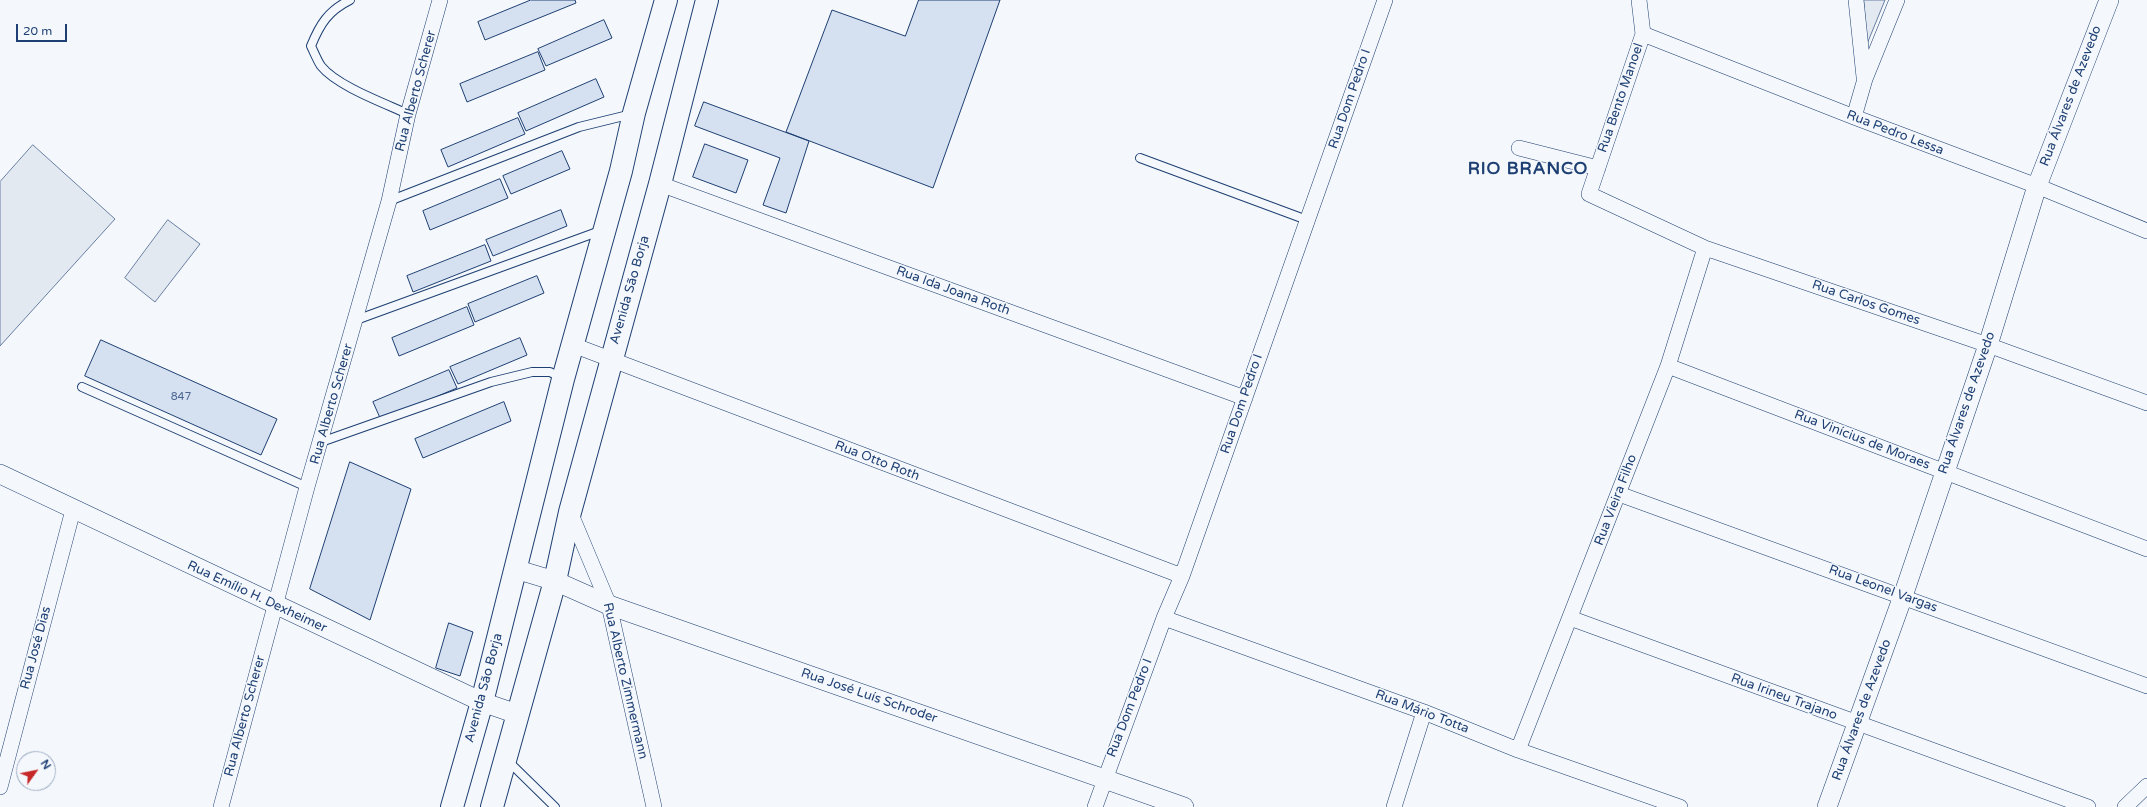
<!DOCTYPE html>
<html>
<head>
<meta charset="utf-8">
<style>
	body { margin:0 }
	#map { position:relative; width:2147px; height:807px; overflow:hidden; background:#f4f7fb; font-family:"Varela Round",sans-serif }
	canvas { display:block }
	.north { position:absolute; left:16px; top:751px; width:40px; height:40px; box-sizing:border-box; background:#f4f7fb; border:1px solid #9eadc5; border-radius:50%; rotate:57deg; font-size:11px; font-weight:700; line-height:16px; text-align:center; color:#1d3f73 }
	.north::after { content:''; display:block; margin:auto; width:14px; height:18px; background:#c62828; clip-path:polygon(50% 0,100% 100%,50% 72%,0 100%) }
	.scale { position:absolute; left:16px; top:24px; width:51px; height:18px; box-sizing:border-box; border:2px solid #1d3f73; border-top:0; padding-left:5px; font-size:12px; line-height:14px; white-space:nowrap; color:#1d3f73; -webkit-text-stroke:3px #f4f7fb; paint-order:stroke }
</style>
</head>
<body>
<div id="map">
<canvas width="2147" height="807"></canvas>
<div class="north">N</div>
<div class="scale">20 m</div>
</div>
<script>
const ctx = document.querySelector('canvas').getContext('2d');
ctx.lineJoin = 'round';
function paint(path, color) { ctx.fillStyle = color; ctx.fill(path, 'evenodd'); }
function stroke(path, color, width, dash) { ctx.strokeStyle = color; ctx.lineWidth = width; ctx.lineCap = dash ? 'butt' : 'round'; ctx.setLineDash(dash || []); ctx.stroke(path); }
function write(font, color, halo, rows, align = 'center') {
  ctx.font = font + ' "Varela Round",sans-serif'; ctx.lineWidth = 3; ctx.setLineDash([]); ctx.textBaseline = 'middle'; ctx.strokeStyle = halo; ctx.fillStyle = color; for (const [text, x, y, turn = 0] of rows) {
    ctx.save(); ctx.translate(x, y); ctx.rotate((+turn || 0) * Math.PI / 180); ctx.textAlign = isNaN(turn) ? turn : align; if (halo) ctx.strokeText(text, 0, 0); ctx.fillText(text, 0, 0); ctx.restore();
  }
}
const green = new Path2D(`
	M1864,0H1885L1867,44Z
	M33,145L115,219L0,346V182Z
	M168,220L200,244L155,302L125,278Z`);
paint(green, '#e3e9f0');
stroke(green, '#687fa3', 1);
const building = new Path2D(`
	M531,0H575L576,3L485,40L478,22Z
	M919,0H1000L933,188L786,132L832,10L905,36Z
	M604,20L612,38L546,66L538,49Z
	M538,52L545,70L467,102L460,84Z
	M596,79L604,97L526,131L518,113Z
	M704,102L809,141L786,213L763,205L780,158L695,126Z
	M518,118L525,134L448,167L441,150Z
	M705,144L748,160L736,193L693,177Z
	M562,151L570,169L511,194L503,176Z
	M500,179L508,198L430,230L423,211Z
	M561,210L567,226L493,256L486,240Z
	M485,245L491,261L413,292L407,276Z
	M537,276L544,293L475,322L468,304Z
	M467,307L474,325L399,356L392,338Z
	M520,338L527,355L458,384L450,367Z
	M101,340L277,419L261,455L85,376Z
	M449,370L457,388L381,420L373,402Z
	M504,402L511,421L423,458L415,439Z
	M350,462L411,489L370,620L310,589Z
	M449,623L473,632L460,676L436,668Z`);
paint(building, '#d5e0f0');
stroke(building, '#1d3f73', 1);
const service = new Path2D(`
	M350,0C328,11 320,24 311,46C314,52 317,60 321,66C337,86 384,103 408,114
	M1140,158L1307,220
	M389,201L579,127L632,114
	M356,320L600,231
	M82,387L307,487
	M321,442L491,382L532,372H550L562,378
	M507,760L555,807`);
const minor = new Path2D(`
	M1639,0L1643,34L1589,194L1705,248L1988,345L2147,403
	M1856,0L1864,77
	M1643,34L1854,117L2037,186L2147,231
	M1854,117L1865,79L1897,0
	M1519,148L1598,168
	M660,184L1245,398
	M573,345L1182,576
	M1668,366L2147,549
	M1619,494L2147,686
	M570,512L609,605L654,807
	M1164,618L1424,712L1518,750L1680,807
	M1570,618L2088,807
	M1518,750L1668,366L1705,248
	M0,787L73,510
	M221,807L307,487L389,201L408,114L440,0
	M1095,807L1164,618L1182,576L1385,0
	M1394,807L1424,712
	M2125,807L2147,786`);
const tertiary = new Path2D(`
	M0,474L482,702L517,714
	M515,569L555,581L609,605L1184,807
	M1827,807L1903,596L1988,345L2037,186L2109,0`);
const secondary = new Path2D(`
	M452,807L482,702L563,379L621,171L634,113L666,0
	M492,807L555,581L570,512L660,184L707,0`);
stroke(service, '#1d3f73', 10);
stroke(minor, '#1d3f73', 16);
stroke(tertiary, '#1d3f73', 20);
stroke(secondary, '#1d3f73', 24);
stroke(service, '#f4f7fb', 8);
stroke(minor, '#f4f7fb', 15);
stroke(tertiary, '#f4f7fb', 19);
stroke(secondary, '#f4f7fb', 22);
write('11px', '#4b6792', null, [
	["847",181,397]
]);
write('13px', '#1d3f73', '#f4f7fb', [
	["Rua Alberto Scherer",416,91,-75],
	["Rua Álvares de Azevedo",2071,96,-69],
	["Rua Bento Manoel",1621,98,-71],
	["Rua Dom Pedro I",1350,99,-71],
	["Rua Pedro Lessa",1895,133,21],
	["Avenida São Borja",630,290,-74],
	["Rua Ida Joana Roth",953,291,20],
	["Rua Carlos Gomes",1866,303,19],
	["Rua Álvares de Azevedo",1967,403,-71],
	["Rua Alberto Scherer",332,404,-74],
	["Rua Dom Pedro I",1242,404,-71],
	["Rua Vinícius de Moraes",1862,440,21],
	["Rua Otto Roth",877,461,21],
	["Rua Vieira Filho",1616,500,-69],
	["Rua Leonel Vargas",1883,589,20],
	["Rua Emílio H. Dexheimer",257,597,25],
	["Rua José Dias",36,648,-75],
	["Rua Alberto Zimmermann",625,681,77],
	["Avenida São Borja",484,688,-75],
	["Rua José Luís Schroder",869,696,19],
	["Rua Irineu Trajano",1784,697,20],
	["Rua Dom Pedro I",1130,708,-69],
	["Rua Álvares de Azevedo",1862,710,-70],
	["Rua Mário Totta",1422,712,21],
	["Rua Alberto Scherer",245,716,-75]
]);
ctx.letterSpacing = '1px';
write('bold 17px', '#1d3f73', '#f4f7fb', [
	["RIO BRANCO",1528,170]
]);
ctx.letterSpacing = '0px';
</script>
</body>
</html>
